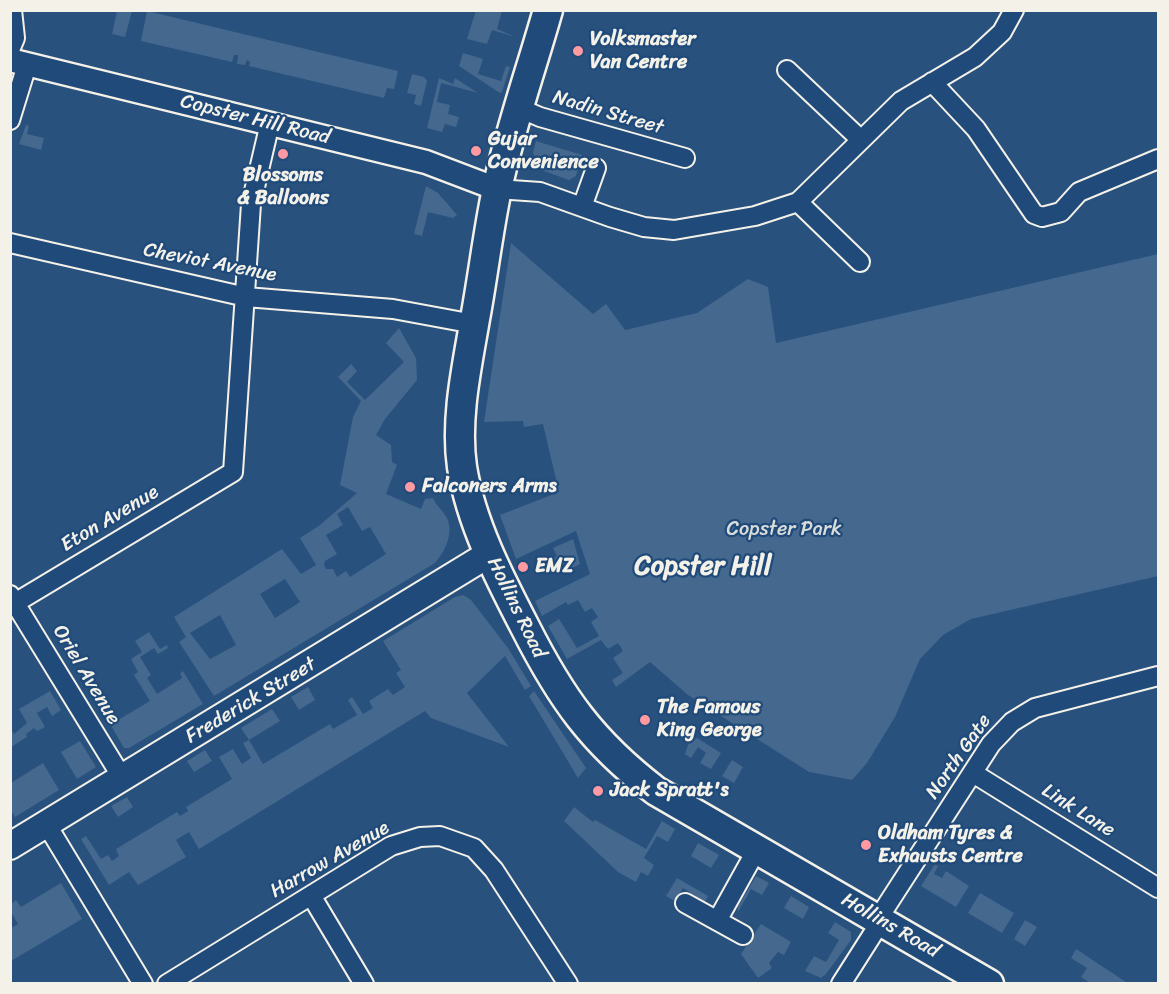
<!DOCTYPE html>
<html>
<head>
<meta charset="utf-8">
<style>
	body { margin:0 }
	#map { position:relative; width:1169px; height:994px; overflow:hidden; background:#28517e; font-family:Sriracha,sans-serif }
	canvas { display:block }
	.frame { position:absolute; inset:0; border:12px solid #f4f1e8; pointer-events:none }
</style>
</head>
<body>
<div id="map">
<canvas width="1169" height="994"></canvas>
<div class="frame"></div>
</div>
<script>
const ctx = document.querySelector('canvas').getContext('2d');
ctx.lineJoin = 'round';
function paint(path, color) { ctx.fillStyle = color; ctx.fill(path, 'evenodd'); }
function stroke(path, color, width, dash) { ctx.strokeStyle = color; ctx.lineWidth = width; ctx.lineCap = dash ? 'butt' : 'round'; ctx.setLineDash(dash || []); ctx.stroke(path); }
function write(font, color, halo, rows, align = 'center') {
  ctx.font = font + ' Sriracha,sans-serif'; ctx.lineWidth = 4.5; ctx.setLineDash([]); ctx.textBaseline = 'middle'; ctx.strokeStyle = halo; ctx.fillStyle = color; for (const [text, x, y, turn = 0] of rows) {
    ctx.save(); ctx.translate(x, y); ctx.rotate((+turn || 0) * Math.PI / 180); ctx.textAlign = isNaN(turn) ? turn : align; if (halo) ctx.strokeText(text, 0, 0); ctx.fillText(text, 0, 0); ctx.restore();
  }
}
paint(new Path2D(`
	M476,10L502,11L497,29L515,37L492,30L487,44L467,39Z
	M117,11H132L125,37L112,34Z
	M147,11L398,71L394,89L387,88L384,98L249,66L250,62L247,60L245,65L237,64L238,55H234L232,62L141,41Z
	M463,53L483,59L478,74L501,81L506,66L510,67L502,92L500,93L459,66Z
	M412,74L424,77L427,81L421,106L414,104L416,95L407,93Z
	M439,78L453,84L455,78L478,93L441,83L437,102L450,105L448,114L459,117L456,127L445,124L442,132L427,128Z
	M26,125L29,126L27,134L44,138L41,150L19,144Z
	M536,141L582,155L576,176L569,180L541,170L533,153Z
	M426,186L438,193L457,215L453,218L428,212L422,236L414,234Z
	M511,243L593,314L606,304L625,330L697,313L748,279L768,287L776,343L1158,254V576L971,619L943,635L920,659L895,717L867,763L852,780L809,772L688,695L650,662L616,687L612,680L623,673L613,658L623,651L618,643L608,649L601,640L567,659L548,626L559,619L577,648L599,636L591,622L598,617L592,608L585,612L578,600L568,605L566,602L542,616L535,601L590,574L576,531L516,559L500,515L559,492L543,424L524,427L523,421L484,422Z
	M399,328L416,358L417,380L385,419L376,435L391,445L392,462L397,465L386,494L421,509L425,499L433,498C436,506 443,510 447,518C454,533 445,552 435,563L214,696L179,642L186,637L174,617L282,549L301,574L316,565L300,538L320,525L357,493L340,485L353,417L361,401L338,377L351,364L357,371L347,382L365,400L404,362L386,343ZM348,507L362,531L370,527L386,554L350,577L346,571L337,577L333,569H326L324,565L325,561L337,554L326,535L343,525L337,514ZM285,579L300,602L275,618L260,594ZM220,615L236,645L210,659L190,633Z
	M573,539L580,564L562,573L557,562L552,564L550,560L557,556L553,548Z
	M463,595L471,600L508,648L531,686L525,690L505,656L467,693L509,747L431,718L425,711L199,849L189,832L176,840L186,857L138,885L129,872L109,885L81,839L86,836L101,859L108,855L112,861L119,856L116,849L177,812L180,816L188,811L186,807L232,779L219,757L233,749L242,764L251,758L243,743L249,740L241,728L272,709L280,721L249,740L263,764L330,724L333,729L357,715L348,700L352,697L363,714L373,708L369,701L388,689L393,695L405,687L396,673L401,670L383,641L455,597Z
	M149,632L160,649L167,645L168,648L158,654L154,648L140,657L151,675L147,678L157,694L182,678L180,673L183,671L203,704L129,748H124L95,698L102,694L118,720L150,701L134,675L138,672L131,659L142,652L135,641Z
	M308,687L315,700L299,710L291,697Z
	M50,691L61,710L52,716L47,707L37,713L45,727L37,731L34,728L26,734L27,737L11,747V729L14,734L27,723L19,709Z
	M534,691L586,768L578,778L529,696Z
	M697,738L721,753L711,769L700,763L706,753L698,747L691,758L685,754L690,739Z
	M80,741L96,767L77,779L61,752Z
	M205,750L212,761L194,772L187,761Z
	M732,760L743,767L734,783L722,776Z
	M43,763L59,790L15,817L11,811V783Z
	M127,797L133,807L118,817L111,806Z
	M574,807L593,822L595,820L646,849L662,821L675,829L668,842L657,836L644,858L654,865L648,876L641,872L636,882L618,872L564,821Z
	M698,843L719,855L711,868L691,856Z
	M935,864L938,866L934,874L942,878L946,871L969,886L956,907L921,886Z
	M756,876L769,883L762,895L751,889L738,912V907Z
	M677,878L708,896L705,902L683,888L675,901L666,896Z
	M61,883L82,919L11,961V928L18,924L11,912V904L16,900L21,907Z
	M980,893L1014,913L1002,933L968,913Z
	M791,896L809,907L803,919L784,908Z
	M1025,920L1037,927L1025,946L1014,939Z
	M835,922L851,932V940L826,974L821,978L805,971L814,956L826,962L839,940L828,933Z
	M761,924L791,942L784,955L778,952L769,963L772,968L758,978L741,954Z
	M1076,949L1126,982L1127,983H1090L1081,977L1087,968L1071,958Z`), '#45688e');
const minor = new Path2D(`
	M10,50L15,38L12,10
	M787,70L860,139
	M932,82L976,129L1034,214L1042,217L1061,212L1079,192L1158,159
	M519,108L540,117L685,158
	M10,120L27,65
	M497,189L540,192L610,217L644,227L674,230L755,216L798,202L901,101L975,57L1002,32L1014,10
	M798,202L860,262
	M582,207L596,168
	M10,243L246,297L393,309L474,324
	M10,595L123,779
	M10,606L233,472L251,204L270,123
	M973,773L1158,888
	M47,825L143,984
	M312,897L364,984
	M685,903L743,935
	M717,921L757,849
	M167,984L391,846L420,837L440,836L474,848L494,870L568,984
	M841,984L876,929L885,908L991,744L1012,722L1035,708L1158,676`);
const tertiary = new Path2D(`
	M10,60L426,162L497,189`);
const secondary = new Path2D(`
	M10,846L489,554`);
const primary = new Path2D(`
	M548,10C531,70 510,129 497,189C488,232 483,276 475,319C467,366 455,419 462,467C471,523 499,577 525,627C561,698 592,742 656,791L989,984`);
stroke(minor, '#f4f1e8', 22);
stroke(tertiary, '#f4f1e8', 27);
stroke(secondary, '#f4f1e8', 30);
stroke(primary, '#f4f1e8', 33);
stroke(minor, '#1f4a7a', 18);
stroke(tertiary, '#1f4a7a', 22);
stroke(secondary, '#1f4a7a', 26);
stroke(primary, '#1f4a7a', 28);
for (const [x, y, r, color] of [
	[578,51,6,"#ff9aa2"],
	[476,151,6,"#ff9aa2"],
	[283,154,6,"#ff9aa2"],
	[410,487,6,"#ff9aa2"],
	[523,567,6,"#ff9aa2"],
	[645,720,6,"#ff9aa2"],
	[598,791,6,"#ff9aa2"],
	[866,845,6,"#ff9aa2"]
]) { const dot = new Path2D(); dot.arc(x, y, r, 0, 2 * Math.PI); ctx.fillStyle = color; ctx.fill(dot); stroke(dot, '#1f4a7a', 2); }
write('bold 20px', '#f4f1e8', '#1f4a7a', [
	["Volksmaster",590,40],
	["Van Centre",590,63],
	["Gujar",488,140],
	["Convenience",488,163],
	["Blossoms",283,176,"center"],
	["& Balloons",283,199,"center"],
	["Falconers Arms",422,487],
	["EMZ",535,567],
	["The Famous",657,708],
	["King George",657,731],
	["Jack Spratt's",610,791],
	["Oldham Tyres &",878,834],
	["Exhausts Centre",878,857]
], 'left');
write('20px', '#f4f1e8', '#1f4a7a', [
	["Nadin Street",608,113,16],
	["Copster Hill Road",255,120,14],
	["Cheviot Avenue",210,263,11],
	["Eton Avenue",110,519,-31],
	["Hollins Road",516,608,64],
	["Oriel Avenue",86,675,59],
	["Frederick Street",251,701,-31],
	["North Gate",959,757,-55],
	["Link Lane",1078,811,32],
	["Harrow Avenue",330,860,-30],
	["Hollins Road",890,926,30]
]);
write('20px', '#dadcda', '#1f4a7a', [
	["Copster Park",784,530]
]);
write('bold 26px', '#f4f1e8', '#1f4a7a', [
	["Copster Hill",703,567]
]);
</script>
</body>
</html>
